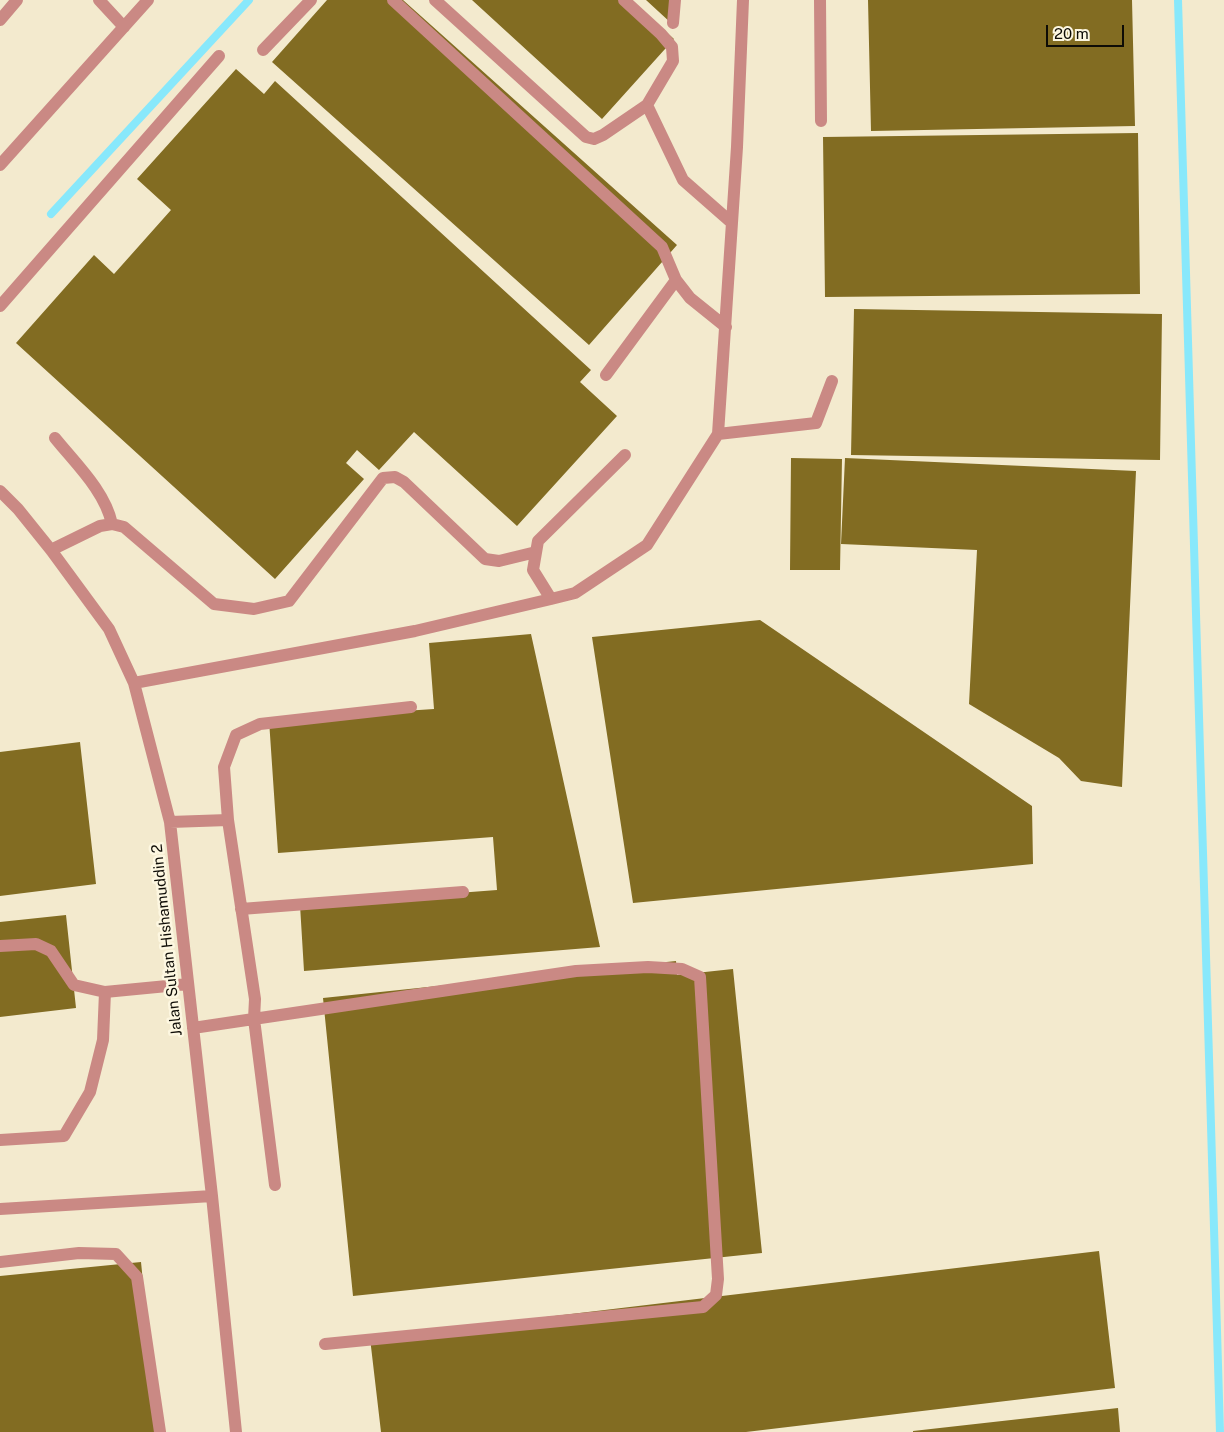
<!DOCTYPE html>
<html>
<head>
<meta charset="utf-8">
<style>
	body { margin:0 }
	#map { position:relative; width:1224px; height:1432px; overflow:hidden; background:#fdf7e1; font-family:"Public Sans",sans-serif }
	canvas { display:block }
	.scale { position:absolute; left:1046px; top:25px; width:78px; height:22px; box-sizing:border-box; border:2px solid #0e0c06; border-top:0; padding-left:6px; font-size:15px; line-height:18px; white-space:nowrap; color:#0e0c06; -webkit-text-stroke:4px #fdf7e1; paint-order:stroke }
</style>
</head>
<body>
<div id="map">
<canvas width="1224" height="1432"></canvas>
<div class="scale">20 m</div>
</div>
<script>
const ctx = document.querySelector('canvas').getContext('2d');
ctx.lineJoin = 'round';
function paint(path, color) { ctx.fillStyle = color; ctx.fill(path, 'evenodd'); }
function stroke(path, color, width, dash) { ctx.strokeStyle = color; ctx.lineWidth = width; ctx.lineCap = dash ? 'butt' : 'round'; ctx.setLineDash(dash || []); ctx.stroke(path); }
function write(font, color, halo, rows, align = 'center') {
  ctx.font = font + ' "Public Sans",sans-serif'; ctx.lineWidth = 5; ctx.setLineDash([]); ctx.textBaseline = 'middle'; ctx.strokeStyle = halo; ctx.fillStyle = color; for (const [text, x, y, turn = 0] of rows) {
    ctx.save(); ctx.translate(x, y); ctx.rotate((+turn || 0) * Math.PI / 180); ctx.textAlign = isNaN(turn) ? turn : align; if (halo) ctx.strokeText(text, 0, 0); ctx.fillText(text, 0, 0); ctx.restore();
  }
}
paint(new Path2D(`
	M0,0H1224V1432H0Z`), '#f3eace');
stroke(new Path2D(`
	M1178,0L1220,1432
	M51,214L249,0`), '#88e8fb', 8);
paint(new Path2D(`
	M327,0H403L677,245L589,345L272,62Z
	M472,0H631L674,39L602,119Z
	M646,0H672L671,23Z
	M868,0H1132L1135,126L871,131Z
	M236,69L264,94L275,81L591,370L580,382L617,416L517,526L414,432L379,470L357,450L346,463L364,479L275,579L16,343L94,255L114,274L171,210L137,179Z
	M1138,133L1140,294L825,297L823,137Z
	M854,309L1162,314L1160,460L851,455Z
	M791,458L842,459L840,570H790Z
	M845,458L1136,471L1122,787L1081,781L1059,758L969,704L977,550L841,544Z
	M760,620L1032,806L1033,864L633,903L592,637Z
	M531,634L600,947L304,971L300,905L497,890L493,837L278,853L269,720L434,709L429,643Z
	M80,742L96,884L0,896V752Z
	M66,915L76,1008L0,1017V922Z
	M676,961L677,975L733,969L762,1253L353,1296L323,998Z
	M1099,1251L1115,1388L746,1432H381L370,1338Z
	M141,1262L158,1432H0V1276Z
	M1118,1408L1120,1432H913V1431Z`), '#826c22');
stroke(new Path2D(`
	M99,0L124,27
	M393,0L662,247L676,280L690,298L726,327
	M435,0L586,137L594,139L603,135L647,105L673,61L672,47L661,34L624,0
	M820,0L821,121
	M0,20L17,0
	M673,23L675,0
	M263,50L311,0
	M647,105L683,180L732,223
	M0,165L148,0
	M0,306L219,56
	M606,375L676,280
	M718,434L816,423L832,381
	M55,438C76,464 105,491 112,524
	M0,491L18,509L51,550L109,629L134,683L170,822L212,1196L236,1432
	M51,550L100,526L112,524L124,527L214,604L254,609L289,601L383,478L395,477L404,482L485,559L499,561L536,552
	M551,599L533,570L538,541L625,455
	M134,683L415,631L551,599L575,593L647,545L718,434L737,147L743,0
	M228,820L224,767L236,735L260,724L411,707
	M170,822L228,820L255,999L254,1019L275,1185
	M241,909L463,892
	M0,946L36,944L51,951L74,985L105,992L188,984
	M193,1028L576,971L648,967L682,969L700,977L718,1279L716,1295L703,1307L325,1344
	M0,1140L64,1136L90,1092L103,1040L105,992
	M0,1209L212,1196
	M0,1262L79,1253L116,1254L137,1277L160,1432`), '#ca8984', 12);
write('15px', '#0e0c06', '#fdf7e1', [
	["Jalan Sultan Hishamuddin 2",167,940,-96]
]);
</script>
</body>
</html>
